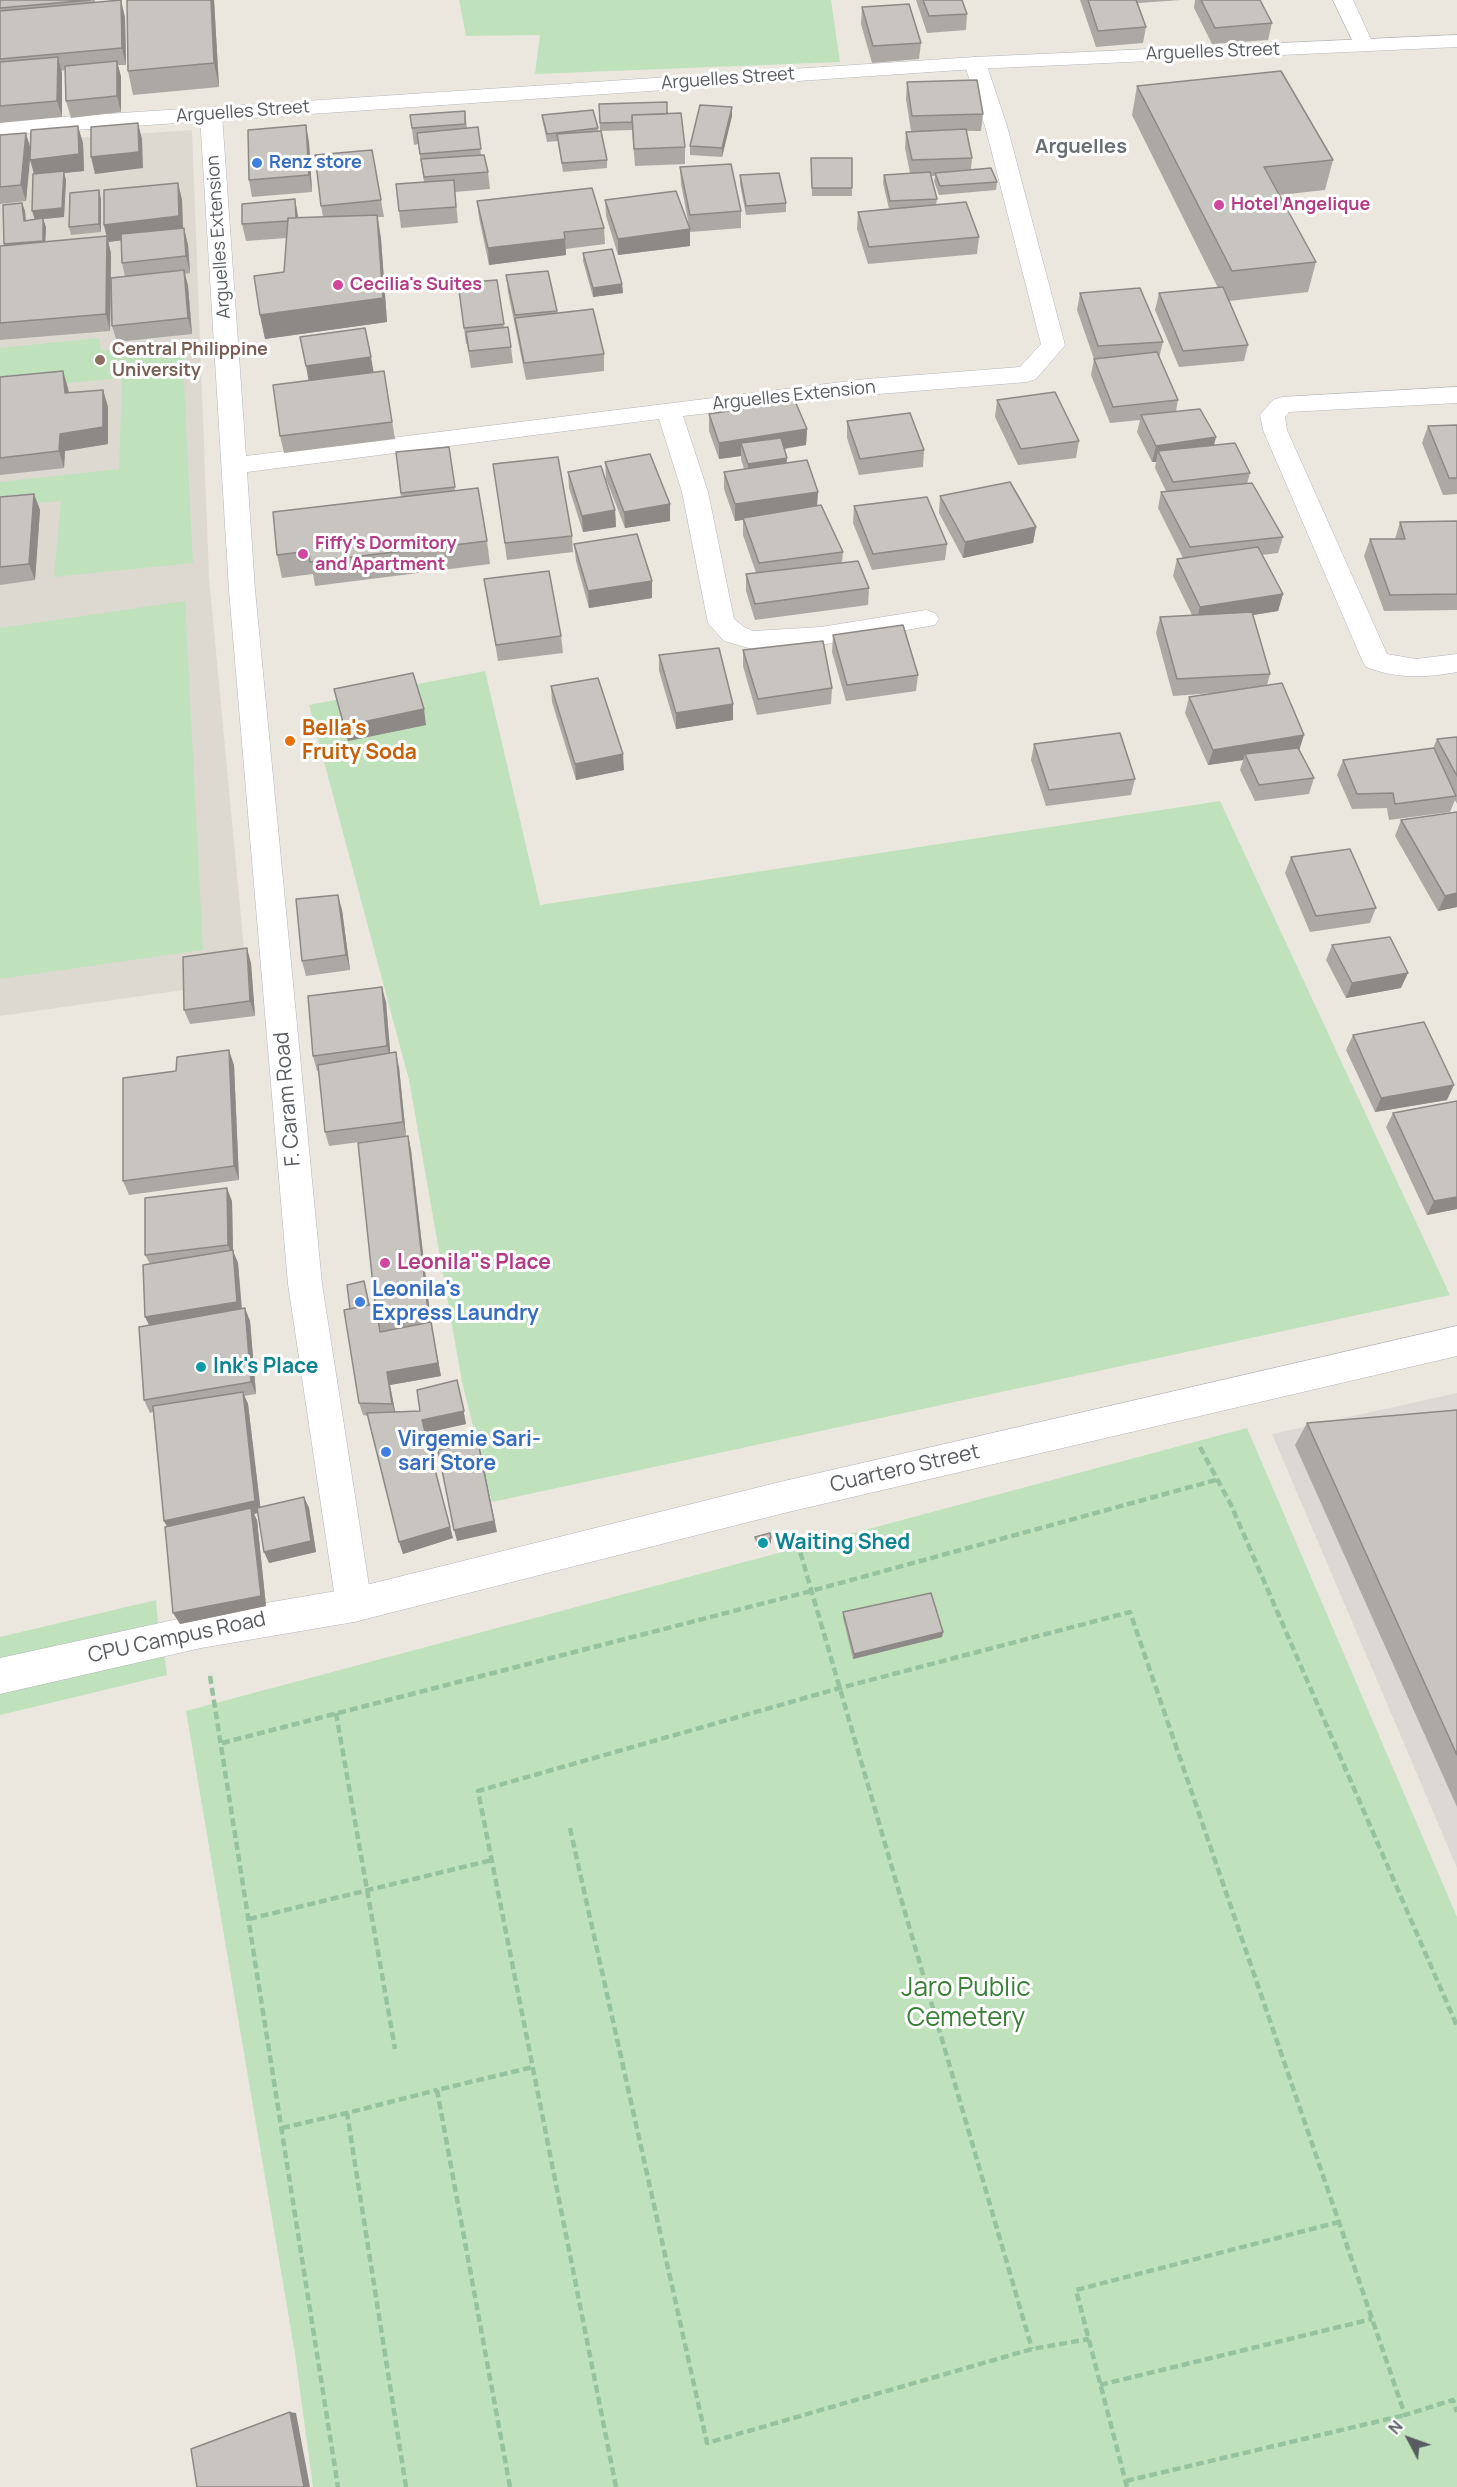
<!DOCTYPE html>
<html>
<head>
<meta charset="utf-8">
<style>
	body { margin:0 }
	#map { position:relative; width:1457px; height:2487px; overflow:hidden; background:#ebe7df; font-family:Manrope,sans-serif }
	canvas { display:block }
	.north { position:absolute; left:1379px; top:2409px; width:60px; height:60px; -webkit-text-stroke:4px #fff; paint-order:stroke; rotate:311deg; font-size:16px; font-weight:700; line-height:24px; text-align:center; color:#585c60 }
	.north::after { content:''; display:block; margin:auto; width:21px; height:27px; background:#585c60; clip-path:polygon(50% 0,100% 100%,50% 72%,0 100%) }
</style>
</head>
<body>
<div id="map">
<canvas width="1457" height="2487"></canvas>
<div class="north">N</div>
</div>
<script>
const ctx = document.querySelector('canvas').getContext('2d');
ctx.lineJoin = 'round';
function paint(path, color) { ctx.fillStyle = color; ctx.fill(path, 'evenodd'); }
function stroke(path, color, width, dash) { ctx.strokeStyle = color; ctx.lineWidth = width; ctx.lineCap = dash ? 'butt' : 'round'; ctx.setLineDash(dash || []); ctx.stroke(path); }
function write(font, color, halo, rows, align = 'center') {
  ctx.font = font + ' Manrope,sans-serif'; ctx.lineWidth = 6; ctx.setLineDash([]); ctx.textBaseline = 'middle'; ctx.strokeStyle = halo; ctx.fillStyle = color; for (const [text, x, y, turn = 0] of rows) {
    ctx.save(); ctx.translate(x, y); ctx.rotate((+turn || 0) * Math.PI / 180); ctx.textAlign = isNaN(turn) ? turn : align; if (halo) ctx.strokeText(text, 0, 0); ctx.fillText(text, 0, 0); ctx.restore();
  }
}
paint(new Path2D(`
	M1457,1393V1868L1272,1434Z`), '#dcd9d4');
paint(new Path2D(`
	M192,130L209,577L247,981L0,1016V143Z`), '#ddd9d0');
paint(new Path2D(`
	M459,0H831L840,62L535,74L540,35L466,36Z
	M99,338L101,351L182,341L193,563L54,577L61,501L0,506V482L119,469L122,378L0,389V348Z
	M185,601L203,950L0,979V628Z
	M485,671L540,905L1220,801L1450,1295L492,1502L462,1382L409,1080L309,705Z
	M1247,1428L1457,1917V2487H313L295,2354L186,1711Z
	M156,1600L158,1623L0,1661V1637Z
	M164,1652L167,1675L0,1715V1691Z`), '#bfe2bc');
const minor = new Path2D(`
	M1333,0H1353L1374,46L1371,50H1357Z
	M975,57L982,59L986,63L1007,126L1065,345L1061,350L1036,379L1027,382L866,395L683,416L708,492L734,619L744,627L753,631L821,627L926,610L935,613L939,619L935,625L821,645L752,649L724,641L708,623L682,492L659,419L247,472L255,590L322,1284L372,1605L367,1617L354,1622L341,1617L336,1605L288,1284L229,590L200,115L203,110H219L222,115L246,456L866,379L1020,367L1041,344L985,126L964,63L968,59Z
	M1457,387V403L1289,412L1285,417L1287,430L1387,654L1416,659L1457,654V672C1424,678 1398,679 1366,667L1362,660L1263,430L1260,415L1273,400L1282,397Z`);
const tertiary = new Path2D(`
	M1457,35V47L975,69L0,135V121L975,57Z
	M1457,1326V1356L784,1513L354,1622L201,1648L0,1694V1658L201,1614L354,1588L784,1481Z`);
stroke(minor, '#b2b6ba', 1);
stroke(tertiary, '#b2b6ba', 1);
stroke(new Path2D(`
	M1200,1447L1231,1505L1457,2026
	M797,1541L1032,2349
	M210,1676L338,2487
	M336,1713L395,2049
	M222,1743L811,1591L1216,1480
	M570,1828L707,2443L1032,2349L1089,2339
	M249,1919L492,1860
	M282,2128L347,2113
	M1100,2385L1372,2319
	M1126,2481L1405,2415
	M406,2487L347,2113L437,2090
	M510,2487L437,2090L533,2067
	M616,2487L478,1791L840,1688L1130,1612L1405,2415L1453,2400L1457,2412
	M1127,2487L1076,2290L1339,2222`), '#96c29f', 4.5, [8, 4]);
paint(minor, '#fff');
paint(tertiary, '#fff');
paint(new Path2D(`
	M0,0H95V3L125,17L126,65H118L121,77V112L71,118L66,101L65,70L61,71L62,117L0,123Z
	M214,0L219,87L133,95L128,71Z
	M916,0H962L967,14L966,30L927,33Z
	M1080,0H1181L1138,3L1146,27L1143,43L1096,47Z
	M1195,0H1201L1272,23L1268,40L1212,44L1194,8Z
	M862,7L921,43L919,59L872,63L861,24Z
	M907,82L983,114L981,131H966L972,158L971,170L997,182L996,190L939,195L934,181L935,176H931L937,199L936,205L979,237L977,254L868,264L857,229L858,212L889,209L883,183L884,175L910,173L905,148L906,132L911,131L906,99Z
	M1137,86L1333,160L1325,190L1279,195L1316,262L1308,292L1229,301L1248,345L1244,361L1179,367L1155,310L1159,293L1218,288L1132,115Z
	M599,104L667,114L685,147V164L635,166L632,130L601,131L607,160V168L563,172L558,141L547,142L543,123L542,115L598,128V131H600Z
	M465,111L467,128L478,127L481,155L488,172L490,189L455,192L458,223L401,228L399,211L424,182L418,144L414,145L410,115Z
	M732,116L722,157L690,155V146Z
	M0,135L31,150L83,143L84,171L64,173L66,180L64,217L43,219L46,227L45,242L111,253V278L125,277L122,263L121,240L108,242L104,225L178,183L182,200L183,228L188,245L190,273L185,274L188,286L192,334L117,342L112,326L111,286L110,331L0,340V246H4V244L22,203L25,211L26,221L35,219L34,174L30,152L26,201L0,204Z
	M309,142L312,192L252,197L249,180Z
	M811,158L852,188V196H812Z
	M680,167L741,211V228L690,232V246L618,255L606,216L605,200L689,226L681,184Z
	M740,175L786,203V212L746,215L740,184Z
	M101,199V232L71,235L69,227Z
	M381,200L384,217H378L381,239L387,322L265,339L260,315L284,272L287,238L246,241L242,224L298,218L323,217L321,206Z
	M477,201L604,228L605,244L566,249V255L489,265L479,218Z
	M583,253L622,284L623,293L593,297L583,261Z
	M506,275L557,311V313L604,354V371L526,380L508,292Z
	M497,280L504,328L511,347L513,363L471,368L467,344H466L458,283Z
	M1080,293L1163,342L1159,358L1178,400L1176,411L1214,445L1250,473L1247,484L1283,537L1278,553L1262,555L1283,594L1278,611L1253,615L1270,674L1267,685L1314,778L1309,794L1255,801L1240,770L1243,760L1208,765L1185,713L1189,697L1213,693L1173,696L1156,633L1160,617L1192,615L1173,576L1177,559L1183,558L1158,508L1161,492L1166,491L1155,468L1156,462H1152L1137,432L1140,420L1110,423L1091,375L1094,359L1077,310Z
	M384,371L395,439L284,453L280,436L374,372Z
	M0,377L68,388L69,393L103,390L108,407V444L65,451L64,468L0,475Z
	M997,400L1079,441L1076,458L1018,465L995,417Z
	M709,414L807,429L806,445L784,449L786,463L817,506L843,552L842,563L869,588L868,605L755,620L746,591V574L756,573L743,535V520L735,521L724,489V472L744,469L741,459V456L719,459L709,431Z
	M847,421L924,450L923,467L859,475L847,438Z
	M1457,425V494L1443,495L1422,443L1428,426Z
	M449,447L455,490L487,541L490,564L315,586L313,574L282,578L277,555L401,497L396,452Z
	M605,462L670,504V521L625,528L606,479Z
	M493,464L572,536L573,552L507,560Z
	M568,472L615,510L616,527L583,532L569,488Z
	M34,494L40,510L35,580L0,585V497Z
	M940,496L1036,527L1033,543L963,558L939,513Z
	M854,506L947,544L945,560L872,570L853,523Z
	M1457,521V610L1384,611L1364,556L1370,539H1395L1400,522Z
	M574,544L652,598L589,608L576,561Z
	M484,579L561,636L563,653L498,661Z
	M833,635L918,675L916,691L846,701L832,652Z
	M743,650L832,688L831,704L757,715L743,666Z
	M659,655L733,704V720L676,729L659,671Z
	M551,686L624,770L576,780L552,702Z
	M334,689L426,725L348,741Z
	M1457,737V804L1455,800L1450,812L1389,820L1387,808L1352,809L1337,775L1343,760L1433,748L1437,739Z
	M1034,744L1135,779L1131,795L1046,806L1031,760Z
	M1401,820L1457,907L1438,911L1395,836Z
	M1291,857L1376,908L1370,923L1310,932L1285,873Z
	M342,910L350,970L306,976L302,961Z
	M1332,945L1401,988L1346,998L1326,960Z
	M251,963L255,1016L190,1024L184,1010Z
	M386,1002L390,1053L399,1067L406,1136L329,1146L325,1132L319,1071H317L313,1056Z
	M1353,1035L1447,1100L1375,1112L1346,1050Z
	M234,1065L239,1180L129,1195L123,1181Z
	M1457,1101V1209L1427,1215L1386,1127L1393,1113Z
	M408,1136L411,1150L431,1323L441,1376L390,1385L395,1412L420,1411L460,1393L466,1424L425,1433L453,1538L403,1554L368,1416L363,1415L359,1403L350,1309L364,1281L370,1305L375,1304Z
	M232,1201L233,1251L238,1263L242,1308L250,1321L256,1394L244,1396L248,1404L260,1507L304,1497L309,1508L316,1552L269,1563L258,1513L254,1514L257,1520L266,1606L180,1624L167,1526L164,1521L153,1412L150,1413L144,1400L149,1325L145,1317L150,1264L145,1255Z
	M1457,1410V1807L1295,1445L1307,1423Z
	M843,1612L943,1632L942,1637L853,1659L843,1618Z`), '#aca9a4');
paint(new Path2D(`
	M121,0L125,17L126,65L122,48Z
	M211,0H214L219,87L214,63Z
	M58,57L62,73V117L57,101Z
	M117,61L121,77V112L117,96Z
	M732,107V116L722,157V148Z
	M138,123L142,139L143,168L95,174L91,157Z
	M306,125L309,142L312,192L309,175Z
	M78,126L83,143L84,171L64,173L66,180L64,217L43,219L46,227L45,249L32,211L35,177L30,160Z
	M26,133L31,150L26,201L21,185Z
	M178,183L182,200L183,233L108,242L104,225Z
	M99,190L101,199V232L99,224Z
	M295,199L298,216L299,237L296,220Z
	M22,203L25,211L26,229L24,221Z
	M377,215L381,239L387,322L265,339L260,315Z
	M184,228L188,245L190,273L186,256Z
	M690,229V246L618,255V239Z
	M107,236L111,253L110,331L106,314Z
	M565,239L566,255L489,265L488,248Z
	M184,270L188,286L192,334L188,318Z
	M622,284L623,293L593,297V288Z
	M371,357L374,374L309,383L306,366Z
	M63,371L68,388L71,409L65,393Z
	M103,390L108,407V444L65,451L64,468L59,451L60,434Z
	M807,429L806,445L745,455L741,443V456L719,459V443Z
	M1216,437L1212,454L1158,451L1156,462H1152L1156,446Z
	M787,458L786,475L748,480V464Z
	M818,492L817,508L735,521V504Z
	M34,494L40,510L35,580L29,564Z
	M670,504V521L625,528L624,512Z
	M615,510L616,527L583,532L582,516Z
	M1036,527L1033,543L963,558L965,542Z
	M652,581V598L589,608L588,591Z
	M1283,594L1278,611L1196,624L1200,607Z
	M733,704V720L676,729V713Z
	M424,709L426,725L348,741L344,726Z
	M1304,735L1299,751L1245,754L1243,760L1208,765L1213,750Z
	M623,754L624,770L576,780L575,764Z
	M1457,893V907L1438,911L1445,896Z
	M338,895L342,910L350,970L346,955Z
	M247,948L251,963L255,1016L250,1001Z
	M1408,973L1401,988L1346,998L1352,983Z
	M382,987L386,1002L391,1061L387,1046Z
	M229,1050L234,1065L239,1180L234,1166Z
	M396,1052L399,1067L406,1136L403,1122Z
	M1454,1085L1447,1100L1375,1112L1381,1098Z
	M408,1136L411,1150L431,1323L441,1376L390,1385L396,1416L392,1404L387,1372L431,1323L428,1311Z
	M227,1188L232,1201L233,1251L238,1263L242,1315L152,1330L145,1317L233,1258L228,1245Z
	M1457,1197V1209L1427,1215L1434,1201Z
	M245,1308L250,1321L256,1394L251,1382Z
	M243,1392L248,1404L261,1512L254,1514L257,1520L266,1606L180,1624L173,1613L170,1532L164,1521Z
	M460,1393L466,1424L425,1433L453,1538L403,1554L399,1542L422,1420Z
	M481,1454L497,1532L457,1541L454,1530Z
	M304,1497L309,1508L316,1552L269,1563L264,1552Z
	M771,1538V1543L757,1548V1542Z
	M943,1632L942,1637L853,1659L854,1654Z
	M290,2412L296,2413L310,2487H304Z`), '#8c8986');
const building = new Path2D(`
	M0,0H90L0,8Z
	M121,0L122,48L0,59V11Z
	M127,0H211L214,63L128,71Z
	M923,0H962L967,14L929,16Z
	M1088,0H1136L1146,27L1098,31Z
	M1201,0H1260L1272,23L1215,28Z
	M909,4L921,43L873,46L862,7Z
	M58,57L57,101L0,106V62Z
	M117,61V96L66,101L65,66Z
	M1281,71L1333,160L1264,167L1316,262L1232,271L1137,86Z
	M977,80L983,114L912,116L907,82Z
	M667,102V114L632,115V122L600,123L599,104Z
	M700,105L732,107L722,148L690,146Z
	M593,110L598,128L547,134L542,115Z
	M465,111V124L412,128L410,115Z
	M681,113L685,147L634,149L632,115Z
	M138,123L139,152L91,157V127Z
	M306,125L309,175L249,180L248,130Z
	M78,126L79,154L30,160L31,130Z
	M478,127L481,149L420,154L417,133Z
	M966,129L972,158L912,160L906,132Z
	M601,131L607,160L562,163L557,134Z
	M26,133L21,185L0,187V135Z
	M372,150L381,200L321,206L315,155Z
	M484,155L488,172L424,177L421,159Z
	M811,158H852V188H812Z
	M731,164L741,211L690,215L680,167Z
	M991,168L997,182L940,186L935,173Z
	M64,171L62,208L32,211L33,174Z
	M930,172L937,199L890,201L884,175Z
	M779,173L786,203L746,206L740,175Z
	M454,180L456,207L399,211L396,184Z
	M178,183L179,216L104,225V190Z
	M592,188L604,228L564,232L565,239L488,248L477,201Z
	M99,190V224L69,227L70,193Z
	M676,191L690,229L618,239L605,200Z
	M295,199L296,218H288V221L242,224V204Z
	M966,202L979,237L869,247L858,212Z
	M22,203L24,221L43,218V241L4,244L3,205Z
	M377,215L383,298L260,315L254,276L284,272L288,218Z
	M184,228L186,256L122,263L121,234Z
	M107,236L106,314L0,323V246Z
	M612,249L622,284L593,288L583,253Z
	M184,270L188,318L112,326L111,278Z
	M548,271L557,311L515,315L506,275Z
	M497,280L504,324L464,328L458,283Z
	M1223,287L1248,345L1183,351L1159,293Z
	M1140,288L1163,342L1098,346L1080,293Z
	M593,309L604,354L524,363L515,318Z
	M508,327L511,347L469,351L466,332Z
	M365,328L371,357L306,366L300,337Z
	M1157,352L1178,400L1113,407L1094,359Z
	M63,371L65,393L103,390V427L60,434L59,451L0,458V377Z
	M384,371L392,422L280,436L273,385Z
	M1055,392L1079,441L1021,449L997,400Z
	M795,401L807,429L719,443L709,414Z
	M1200,409L1216,437L1156,446L1141,415Z
	M910,413L924,450L860,459L847,421Z
	M1457,425V478H1449L1428,426Z
	M781,438L787,458L748,464L741,443Z
	M1235,443L1250,473L1173,482L1158,451Z
	M449,447L455,487L401,493L396,452Z
	M650,454L670,504L624,512L605,462Z
	M558,457L572,536L505,543L493,464Z
	M807,460L818,492L735,504L724,472Z
	M601,466L615,510L582,516L568,472Z
	M1010,482L1036,527L965,542L940,496Z
	M1252,483L1283,537L1190,547L1161,492Z
	M478,488L487,541L310,562L309,551L277,555L273,512Z
	M34,494L29,564L0,567V497Z
	M927,497L947,544L873,554L854,506Z
	M821,505L843,552L759,563L743,518Z
	M1457,521V594L1390,595L1370,539H1405L1400,522Z
	M637,534L652,581L588,591L574,544Z
	M1258,547L1283,594L1200,607L1177,559Z
	M858,561L869,588L755,604L746,574Z
	M549,571L561,636L496,645L484,579Z
	M1252,612L1270,674L1177,679L1160,617Z
	M903,625L918,675L847,685L833,635Z
	M823,641L832,688L758,699L743,650Z
	M719,648L733,704L676,713L659,655Z
	M413,673L424,709L344,726L334,689Z
	M598,678L623,754L575,764L551,686Z
	M1282,683L1304,735L1213,750L1189,697Z
	M1120,733L1135,779L1049,790L1034,744Z
	M1457,737V776L1437,739Z
	M1298,748L1314,778L1259,785L1245,754Z
	M1434,748L1456,796L1395,804L1393,793L1357,794L1343,760Z
	M1457,812V893L1445,896L1401,820Z
	M1350,849L1376,908L1316,916L1291,857Z
	M338,895L346,955L302,961L296,899Z
	M1390,937L1408,973L1352,983L1332,945Z
	M247,948L250,1001L184,1010L183,957Z
	M382,987L387,1046L313,1056L308,996Z
	M1424,1022L1454,1085L1381,1098L1353,1035Z
	M229,1050L234,1166L123,1181V1078L176,1071L177,1057Z
	M396,1052L403,1122L325,1132L318,1065Z
	M1457,1101V1197L1434,1201L1393,1113Z
	M408,1136L428,1311L378,1320L380,1332L431,1322L438,1363L387,1372L392,1404L359,1403L344,1310L375,1304L358,1143Z
	M227,1188L228,1245L145,1255V1198Z
	M233,1250L237,1302L145,1317L143,1265Z
	M364,1281L369,1305L350,1309L347,1285Z
	M245,1308L251,1382L144,1400L139,1327Z
	M457,1380L464,1411L422,1420L450,1527L399,1542L367,1413L420,1411L417,1390Z
	M243,1392L255,1501L164,1521L153,1406Z
	M1457,1410V1755L1307,1423Z
	M478,1442L494,1521L454,1530L438,1450Z
	M304,1497L311,1541L264,1552L257,1508Z
	M251,1508L261,1596L173,1613L165,1527Z
	M770,1533L771,1538L757,1542L755,1537Z
	M931,1593L943,1632L854,1654L843,1612Z
	M290,2412L304,2487H197L191,2449Z`);
paint(building, '#c8c4bf');
stroke(building, '#8c8986', 1.5);
for (const [x, y, r, color] of [
	[257,163,6,"#3f7fe0"],
	[1219,205,6,"#d1479c"],
	[338,285,6,"#d1479c"],
	[100,360,6,"#8d6e63"],
	[303,554,6,"#d1479c"],
	[290,741,6,"#e8710a"],
	[385,1263,6,"#d1479c"],
	[360,1302,6,"#3f7fe0"],
	[201,1367,6,"#0f9aa8"],
	[386,1452,6,"#3f7fe0"],
	[763,1543,6,"#0f9aa8"]
]) { const dot = new Path2D(); dot.arc(x, y, r, 0, 2 * Math.PI); ctx.fillStyle = color; ctx.fill(dot); stroke(dot, '#fff', 2); }
write('18px', '#585c60', '#fff', [
	["Arguelles Street",1213,52,-2],
	["Arguelles Street",728,79,-4],
	["Arguelles Street",243,112,-4],
	["Arguelles Extension",219,237,-94],
	["Arguelles Extension",794,396,-6]
]);
write('bold 18px', '#366cbe', '#fff', [
	["Renz store",269,163]
], 'left');
write('bold 18px', '#b23c85', '#fff', [
	["Hotel Angelique",1231,205],
	["Cecilia's Suites",350,285],
	["Fiffy's Dormitory",315,544],
	["and Apartment",315,565]
], 'left');
write('bold 18px', '#785e54', '#fff', [
	["Central Philippine",112,350],
	["University",112,371]
], 'left');
write('bold 20px', '#696e72', '#fff', [
	["Arguelles",1081,147]
]);
write('bold 21px', '#c56008', '#fff', [
	["Bella's",302,729],
	["Fruity Soda",302,753]
], 'left');
write('21px', '#585c60', '#fff', [
	["F. Caram Road",288,1099,-95],
	["Cuartero Street",905,1469,-13],
	["CPU Campus Road",177,1638,-12]
]);
write('bold 21px', '#b23c85', '#fff', [
	["Leonila\"s Place",397,1263]
], 'left');
write('bold 21px', '#366cbe', '#fff', [
	["Leonila's",372,1290],
	["Express Laundry",372,1314],
	["Virgemie Sari-",398,1440],
	["sari Store",398,1464]
], 'left');
write('bold 21px', '#0d838f', '#fff', [
	["Ink's Place",213,1367],
	["Waiting Shed",775,1543]
], 'left');
write('26px', '#397f37', '#fff', [
	["Jaro Public",966,1989],
	["Cemetery",966,2019]
]);
</script>
</body>
</html>
